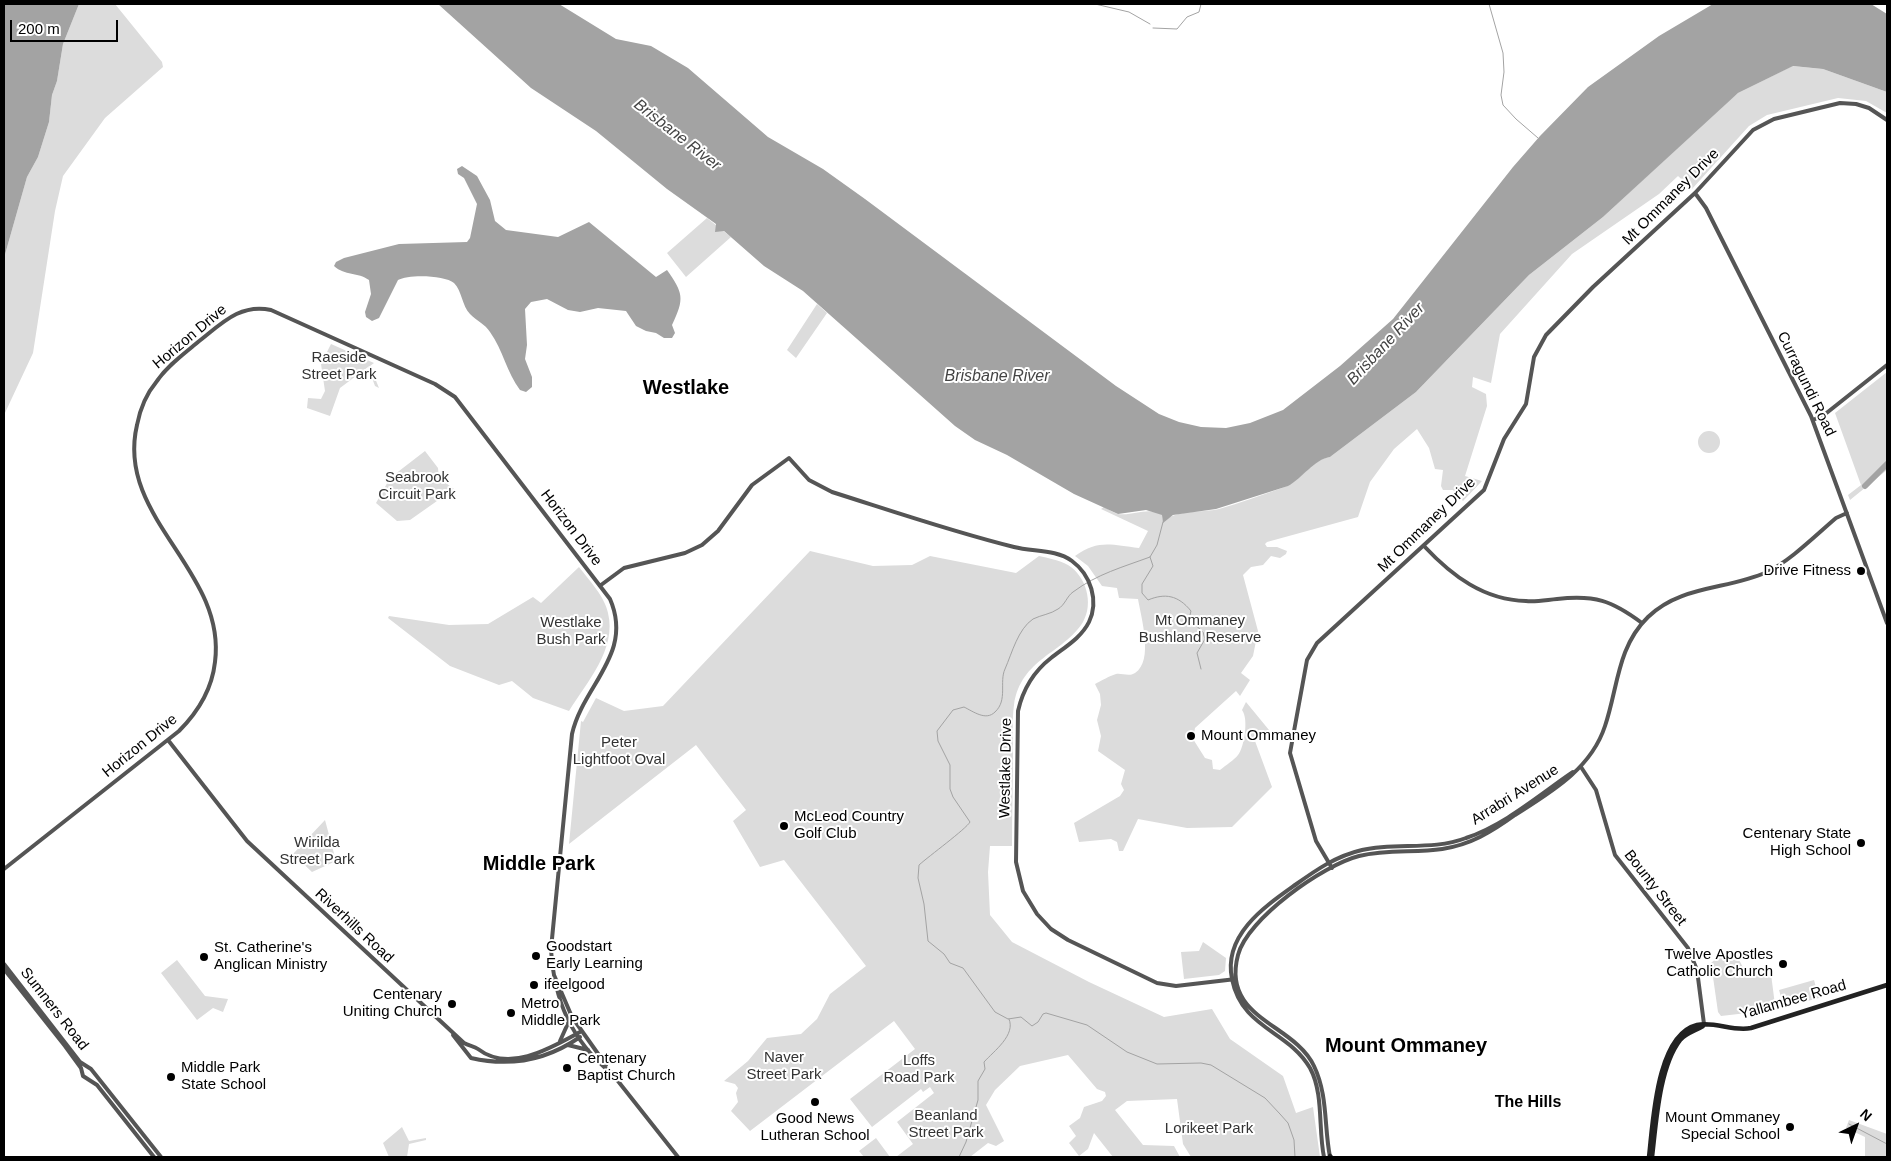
<!DOCTYPE html>
<html>
<head>
<meta charset="utf-8">
<style>
	body { margin:0 }
	#map { position:relative; width:1891px; height:1161px; overflow:hidden; background:#fff; font-family:Arial,sans-serif }
	canvas { display:block }
	.frame { position:absolute; inset:0; border:5px solid #000; pointer-events:none }
	.north { position:absolute; left:1831px; top:1101px; width:50px; height:50px; -webkit-text-stroke:4px #fff; paint-order:stroke; rotate:42deg; font-size:14px; font-weight:700; line-height:20px; text-align:center; color:#000 }
	.north::after { content:''; display:block; margin:auto; width:18px; height:22px; background:#000; clip-path:polygon(50% 0,100% 100%,50% 72%,0 100%) }
	.scale { position:absolute; left:10px; top:20px; width:108px; height:22px; box-sizing:border-box; border:2px solid #000; border-top:0; padding-left:6px; font-size:15px; line-height:18px; white-space:nowrap; color:#000; -webkit-text-stroke:4px #fff; paint-order:stroke }
</style>
</head>
<body>
<div id="map">
<canvas width="1891" height="1161"></canvas>
<div class="frame"></div>
<div class="north">N</div>
<div class="scale">200 m</div>
</div>
<script>
const ctx = document.querySelector('canvas').getContext('2d');
ctx.lineJoin = 'round';
function paint(path, color) { ctx.fillStyle = color; ctx.fill(path, 'evenodd'); }
function stroke(path, color, width, dash) { ctx.strokeStyle = color; ctx.lineWidth = width; ctx.lineCap = dash ? 'butt' : 'round'; ctx.setLineDash(dash || []); ctx.stroke(path); }
function write(font, color, halo, rows, align = 'center') {
  ctx.font = font + ' Arial,sans-serif'; ctx.lineWidth = 4; ctx.setLineDash([]); ctx.textBaseline = 'middle'; ctx.strokeStyle = halo; ctx.fillStyle = color; for (const [text, x, y, turn = 0] of rows) {
    ctx.save(); ctx.translate(x, y); ctx.rotate((+turn || 0) * Math.PI / 180); ctx.textAlign = isNaN(turn) ? turn : align; if (halo) ctx.strokeText(text, 0, 0); ctx.fillText(text, 0, 0); ctx.restore();
  }
}
paint(new Path2D(`
	M79,4H115L162,62L163,67L105,118L63,176L55,211L33,353L4,415V258L27,177L38,157L49,122L52,95L57,81L63,44Z
	M1792,66L1823,69L1887,92V113L1866,101L1838,98L1767,115L1749,126L1692,189L1678,176L1659,194L1572,254L1500,334L1491,383L1473,377L1472,387L1486,394L1487,406L1465,476L1482,481L1463,501L1453,490H1443L1441,486L1443,470L1435,469L1429,448L1417,429L1394,449L1370,482L1358,517L1267,542L1265,544L1267,547H1277L1287,551L1286,554L1280,558L1271,556L1263,565L1251,567L1243,575L1258,631L1253,656L1241,673L1250,680L1240,696L1236,691L1195,728L1193,739L1205,758L1212,760L1213,769L1220,770C1226,765 1234,760 1238,755C1244,748 1249,719 1242,710L1246,702L1269,730L1255,741L1272,787L1232,827L1187,828L1138,819L1123,851H1119L1117,842L1111,839L1079,842L1074,823L1120,796L1124,790L1121,784L1125,770L1098,751L1101,736L1097,720L1101,705L1100,694L1095,684C1101,681 1109,676 1116,674C1122,673 1129,677 1135,673C1154,661 1141,617 1138,599L1119,598L1117,588L1102,586L1088,566L1075,556C1098,539 1112,545 1139,548L1148,531L1101,509L1104,507C1108,509 1114,513 1118,514C1134,516 1146,507 1162,514L1163,522C1177,509 1201,513 1219,509C1240,503 1261,495 1282,488C1301,482 1310,460 1330,457L1416,392L1529,275L1603,217L1727,102L1738,93Z
	M707,218L731,237L686,277L667,253Z
	M817,304L827,313L796,358L787,350Z
	M331,344L374,363L370,366L379,388L375,386L368,367L340,388L330,416L307,408L308,398L321,399L325,391L321,364Z
	M1887,372V470L1850,500L1848,495L1861,485L1835,413Z
	M1698 442a11 11 0 1 1 22 0a11 11 0 1 1-22 0Z
	M425,451L438,468L439,478L454,489L410,520L397,521L376,503L390,478Z
	M810,551L873,566L912,565L930,556L1016,573L1039,556C1048,558 1059,560 1068,565C1086,576 1094,603 1083,622C1063,654 1021,658 1014,705C1012,719 1013,736 1013,751C1013,783 1012,814 1012,846H990L988,872L990,915L1012,942L1089,982L1164,1017L1212,1009L1230,1039L1283,1076L1296,1113L1313,1107L1320,1157H1191L1183,1144L1177,1099L1127,1101L1115,1110L1143,1145L1174,1146L1180,1157H1113L1094,1133L1088,1149L1079,1156L1069,1143L1076,1136L1069,1126L1080,1118L1084,1107L1102,1101L1106,1096L1105,1092L1097,1089L1068,1055L1020,1066L995,1090L986,1105L1004,1141L996,1146L988,1143L970,1157H896L913,1144L897,1122L934,1093L930,1087L923,1092L921,1089L872,1127L850,1099L915,1049L894,1021L750,1131L731,1111L738,1102L736,1093L738,1088L735,1084L724,1081L748,1061L767,1038L801,1034L817,1019L830,994L866,966L784,860L760,867L733,821L746,810L696,745L569,844L581,721L583,722L596,698L624,711L663,706Z
	M579,567C589,580 605,597 608,613C617,649 587,682 569,711L533,698L512,681L499,685L450,666L388,618L389,616L449,625L488,624L533,597L541,603Z
	M325,820L336,861L312,872L293,854Z
	M1203,942L1226,958L1225,971L1219,975L1184,979L1181,952L1199,951Z
	M1734,951L1744,969H1763L1771,974L1775,1005L1773,1010L1721,1016L1718,1012L1711,963L1718,957Z
	M177,960L205,996L228,999L223,1012L213,1008L197,1020L161,973Z
	M1814,980L1819,998L1784,1007L1779,990Z
	M1849,1120L1887,1134V1157H1865V1137L1846,1128Z
	M402,1127L409,1141L426,1138V1140L409,1144L407,1157H389L383,1143Z
	M876,1138L890,1157H864L859,1151Z`), '#dcdcdc');
paint(new Path2D(`
	M4,4H79L63,44L57,81L52,95L49,122L38,157L27,177L4,258Z
	M438,4H559L616,39L651,46L688,68L768,137L823,169L865,199L1116,386L1159,414L1179,422L1201,427L1226,428L1250,423L1283,410L1340,366L1393,319L1513,167L1540,136L1588,87L1659,36L1713,4H1871L1887,14V92L1823,69L1793,66L1738,93L1603,217L1529,275L1416,392L1330,457C1313,460 1303,478 1288,486L1216,509L1173,515L1163,523L1162,515L1146,510L1118,514L1074,494L1007,455L975,440L955,426L803,291L764,266L724,231L715,232L716,224L667,189L596,131L531,88Z
	M462,166L477,176L490,200L495,221L506,230L558,237L589,222L656,277L667,270C683,293 685,298 672,325L675,333L672,338H664L656,333L646,331L636,326L626,311L598,308L580,312L568,310L547,299L531,302L525,309L527,345L525,359L532,377V387L526,392L520,390C507,373 503,350 490,332C485,324 477,321 470,314C462,306 462,291 454,283C445,275 408,274 398,280L379,318L372,321L366,317L365,312L371,294L369,280C358,272 345,276 334,266L336,262L344,258L399,244L467,242L470,238L477,204L464,178L458,174L457,169Z`), '#a3a3a3');
stroke(new Path2D(`
	M1095,4L1129,12L1150,24
	M1489,4L1503,53L1504,72L1501,95L1503,105L1516,119L1538,138
	M1153,28L1177,29L1187,17L1199,12L1201,4
	M1163,522L1157,545L1150,557C1123,567 1097,574 1073,592C1067,596 1065,605 1058,609C1051,614 1041,615 1033,619C1018,629 1012,653 1005,669C999,682 1008,700 995,712C986,721 974,712 964,707L953,710L937,731L938,741L950,765V789L953,797L970,822C966,829 929,856 919,865L918,878L924,904L928,941L944,954L950,963L963,968L995,1012L1008,1019L1021,1017L1032,1026L1038,1022L1043,1014L1046,1013L1087,1025L1127,1052L1157,1064L1201,1063L1211,1065L1265,1098L1280,1114L1288,1123L1294,1140L1295,1157
	M1150,557L1153,566L1142,584V593L1148,600C1165,593 1178,595 1191,611L1189,619L1203,632L1205,639L1197,653L1201,669
	M1849,1124L1887,1144
	M959,1157L966,1142L978,1100V1081L985,1069L984,1062C994,1051 1016,1035 1009,1019`), '#a3a3a3', 1);
stroke(new Path2D(`
	M1865,486L1887,464`), '#a3a3a3', 6);
stroke(new Path2D(`
	M1695,193L1706,208L1811,416L1887,623
	M1813,420L1824,415L1887,365
	M1424,546C1452,576 1484,600 1526,601C1536,602 1546,600 1557,599C1595,595 1611,600 1642,623
	M601,585L624,568L685,553L702,545L718,531L752,485L789,458L809,480L832,492C892,511 953,532 1014,547C1033,552 1056,549 1072,561C1091,575 1099,601 1089,622C1081,638 1065,647 1051,658C1033,672 1023,689 1018,711L1016,862L1023,891L1037,914L1051,929L1068,940L1157,983L1176,986L1236,979
	M168,740L247,841L464,1043C469,1046 474,1046 478,1049C509,1073 551,1048 580,1032
	M1581,767L1596,790L1615,855L1688,948L1697,970L1704,1024
	M1332,868L1316,841L1290,753L1307,660L1317,643L1484,490L1504,439L1526,404L1534,357L1546,335L1593,287L1695,193L1753,130L1774,119L1840,103L1856,104L1869,108L1887,120
	M4,869L179,731C198,712 212,689 215,662C227,570 115,518 137,425C140,409 147,393 157,381C168,365 184,354 198,342C221,324 240,303 271,310L435,384L455,397L610,599C634,654 583,685 572,734L551,949C554,1000 571,1040 611,1073
	M4,964L80,1062L91,1069L161,1157
	M4,969L65,1046L81,1068L83,1076L97,1085L154,1157
	M554,975L572,1017L606,1065
	M453,1035L471,1058C510,1067 547,1060 580,1037
	M560,1041L569,1021
	M568,1045L588,1050
	M610,1071L678,1157
	M1324,1157C1318,1129 1324,1094 1310,1068C1288,1030 1242,1029 1232,979C1223,935 1264,907 1295,885C1316,870 1336,856 1362,850C1397,842 1432,851 1466,838C1505,825 1539,795 1573,772
	M1330,1157C1324,1127 1328,1095 1314,1066C1294,1023 1221,1019 1238,955C1247,919 1323,865 1359,856C1402,846 1436,859 1480,837C1492,831 1504,823 1515,815C1551,792 1591,769 1605,726C1618,688 1617,647 1648,617C1681,585 1727,590 1767,572C1790,561 1816,535 1836,518L1847,513`), '#555', 4);
stroke(new Path2D(`
	M1330,1156L1331,1157
	M1649,1157C1653,1124 1656,1035 1697,1025C1715,1021 1733,1032 1751,1028L1887,985
	M1652,1157C1656,1124 1659,1067 1680,1040C1686,1033 1695,1031 1703,1026`), '#222', 4.5);
for (const [x, y, r, color] of [
	[1861,571,5,"#000"],
	[1191,736,5,"#000"],
	[784,826,5,"#000"],
	[1861,843,5,"#000"],
	[536,956,5,"#000"],
	[204,957,5,"#000"],
	[1783,964,5,"#000"],
	[534,985,5,"#000"],
	[452,1004,5,"#000"],
	[511,1013,5,"#000"],
	[567,1068,5,"#000"],
	[171,1077,5,"#000"],
	[815,1102,5,"#000"],
	[1790,1127,5,"#000"]
]) { const dot = new Path2D(); dot.arc(x, y, r, 0, 2 * Math.PI); ctx.fillStyle = color; ctx.fill(dot); stroke(dot, '#fff', 2); }
write('15px', '#000', '#fff', [
	["Mt Ommaney Drive",1671,197,-45],
	["Horizon Drive",190,337,-40],
	["Curragundi Road",1806,384,64],
	["Mt Ommaney Drive",1427,525,-44],
	["Horizon Drive",571,528,53],
	["Horizon Drive",140,746,-39],
	["Westlake Drive",1006,768,-89],
	["Arrabri Avenue",1515,795,-32],
	["Bounty Street",1655,888,52],
	["Riverhills Road",354,926,43],
	["Yallambee Road",1793,1000,-16],
	["Sumners Road",54,1009,52]
]);
write('15px', '#333', '#fff', [
	["Raeside",339,358],
	["Street Park",339,375],
	["Seabrook",417,478],
	["Circuit Park",417,495],
	["Mt Ommaney",1200,621],
	["Bushland Reserve",1200,638],
	["Westlake",571,623],
	["Bush Park",571,640],
	["Peter",619,743],
	["Lightfoot Oval",619,760],
	["Wirilda",317,843],
	["Street Park",317,860],
	["Naver",784,1058],
	["Street Park",784,1075],
	["Loffs",919,1061],
	["Road Park",919,1078],
	["Beanland",946,1116],
	["Street Park",946,1133],
	["Lorikeet Park",1209,1129]
]);
write('15px', '#000', '#fff', [
	["Drive Fitness",1851,571,"right"],
	["Mount Ommaney",1201,736],
	["McLeod Country",794,817],
	["Golf Club",794,834],
	["Centenary State",1851,834,"right"],
	["High School",1851,851,"right"],
	["Goodstart",546,947],
	["Early Learning",546,964],
	["St. Catherine's",214,948],
	["Anglican Ministry",214,965],
	["Twelve Apostles",1773,955,"right"],
	["Catholic Church",1773,972,"right"],
	["ifeelgood",544,985],
	["Centenary",442,995,"right"],
	["Uniting Church",442,1012,"right"],
	["Metro",521,1004],
	["Middle Park",521,1021],
	["Centenary",577,1059],
	["Baptist Church",577,1076],
	["Middle Park",181,1068],
	["State School",181,1085],
	["Mount Ommaney",1780,1118,"right"],
	["Special School",1780,1135,"right"],
	["Good News",815,1119,"center"],
	["Lutheran School",815,1136,"center"]
], 'left');
write('italic 16px', '#444', '#fff', [
	["Brisbane River",677,135,38],
	["Brisbane River",1386,344,-47],
	["Brisbane River",997,377]
]);
write('bold 16px', '#000', '#fff', [
	["The Hills",1528,1103]
]);
write('bold 20px', '#000', '#fff', [
	["Westlake",686,388],
	["Middle Park",539,864],
	["Mount Ommaney",1406,1046]
]);
</script>
</body>
</html>
